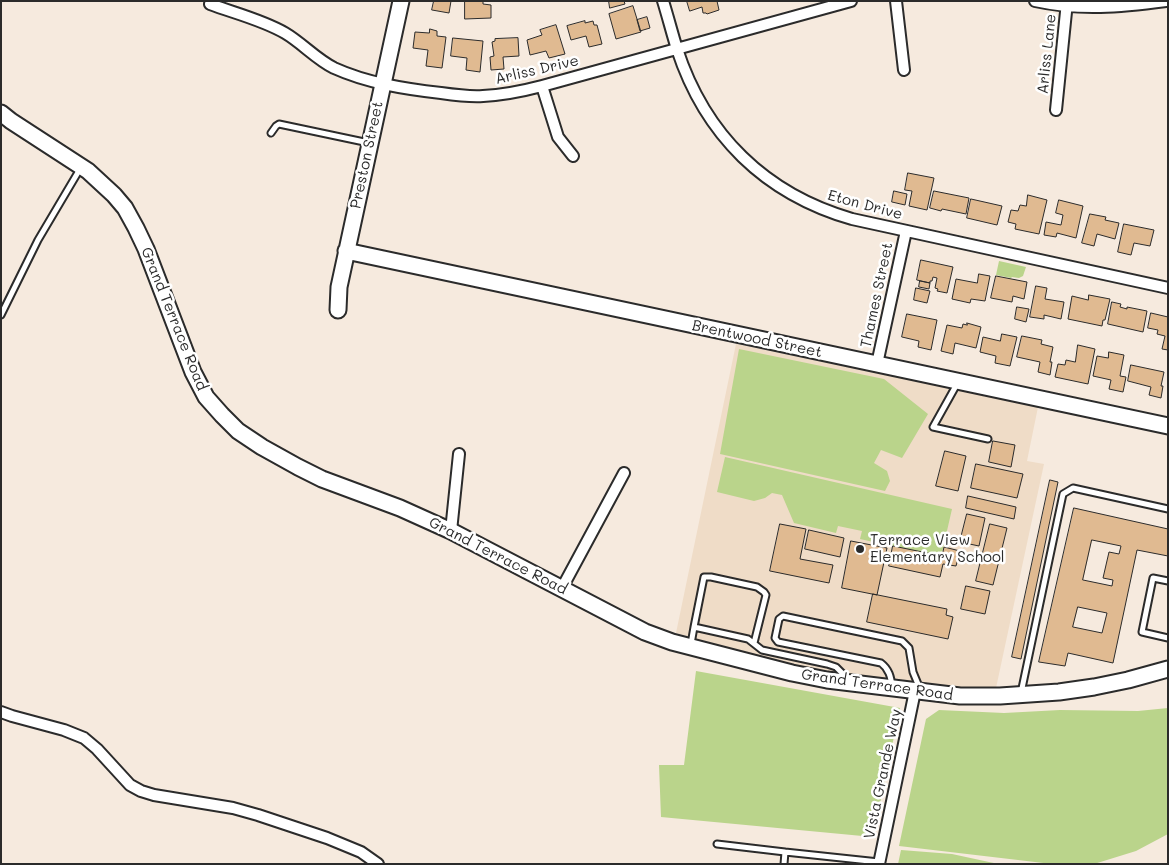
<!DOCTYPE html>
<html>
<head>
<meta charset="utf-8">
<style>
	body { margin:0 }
	#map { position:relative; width:1169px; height:865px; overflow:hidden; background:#f6eade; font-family:Mali,sans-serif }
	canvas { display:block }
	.frame { position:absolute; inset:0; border:2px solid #2b2b2b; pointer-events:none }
</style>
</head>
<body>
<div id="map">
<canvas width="1169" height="865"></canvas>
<div class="frame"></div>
</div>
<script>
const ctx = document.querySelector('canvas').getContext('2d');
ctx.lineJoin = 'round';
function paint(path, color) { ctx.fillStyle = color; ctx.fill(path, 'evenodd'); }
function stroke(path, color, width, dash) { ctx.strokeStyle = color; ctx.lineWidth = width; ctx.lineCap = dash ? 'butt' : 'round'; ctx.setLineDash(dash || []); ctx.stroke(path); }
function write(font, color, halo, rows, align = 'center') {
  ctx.font = font + ' Mali,sans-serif'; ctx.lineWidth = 5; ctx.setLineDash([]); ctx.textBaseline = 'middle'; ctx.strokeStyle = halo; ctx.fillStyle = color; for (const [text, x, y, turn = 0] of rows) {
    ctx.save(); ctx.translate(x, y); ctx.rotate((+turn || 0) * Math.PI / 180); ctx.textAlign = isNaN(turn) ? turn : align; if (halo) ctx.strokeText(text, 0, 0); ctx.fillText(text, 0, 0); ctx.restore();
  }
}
paint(new Path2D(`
	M736,344L1038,407L1027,461L1044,464L996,688L980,689L947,687L817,670L800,667L676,633Z`), '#efdcc7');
paint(new Path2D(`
	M999,261L1026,267L1023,276L1019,278L1012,277L1011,278L996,275Z
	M739,349L884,379L928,414L902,458L881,450L874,463L887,471L890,481L885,491L720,454Z
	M725,457L952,509L941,557L860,539L862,531L838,526L836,533L794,523L782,495L772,493L765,498L754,501L717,492Z
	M696,671L900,708L873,837L661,817L659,765H684Z
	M1168,708V834L1136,851L1094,864H1052L899,846L926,719L939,710L1004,713L1060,710L1138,711Z
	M901,850L952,854L989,862L999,864H898Z`), '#bad48b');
const building = new Path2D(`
	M434,1H451L449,13L432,10Z
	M465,1H483V4L491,5V18L465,19Z
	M609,1H624L625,4L610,8Z
	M687,1H717L719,10L707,14L706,13H703L702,7L690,11Z
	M633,6L641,32L616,39L609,14Z
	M647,17L650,28L640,31L637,20Z
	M585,21V23L593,21L594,25H597L602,44L589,47L586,36L571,40L567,26Z
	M556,25L565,54L549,58L546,51L530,55L527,40L542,35L540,30Z
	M430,29L437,31V36L446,37L442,68L426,66L428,50L413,48L415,32L429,33Z
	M453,38L483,41L480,72L466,70L467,58L451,56Z
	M518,38L519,56L503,57L504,69L491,70L490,57L494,56L492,42L495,41V39Z
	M908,173L934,178L927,210L909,206L912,191L905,190Z
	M894,191L907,194L905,205L892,202Z
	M934,191L969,198L966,214L942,209L941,211L930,208Z
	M1028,195L1047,200L1039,234L1015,229L1016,224L1008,222L1011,210L1018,211L1020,205L1026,206Z
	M971,199L1002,206L997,225L967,218Z
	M1059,200L1083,206L1076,238L1057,233L1056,237L1044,235L1046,222L1061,225L1063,215L1056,213Z
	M1090,214L1106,217L1105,220L1119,223L1115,239L1097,234L1094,246L1082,243Z
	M1124,224L1154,230L1150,246L1134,243L1131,255L1118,252Z
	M921,260L953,267L947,293L937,291L938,289L935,288L937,278L933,277L932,281H930V283L917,280Z
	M979,274L990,276L985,301L971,299L970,303L952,299L956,279L977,283Z
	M996,276L1027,282L1024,299L1013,296L1012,302L991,298Z
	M920,281L930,283L929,289L919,287Z
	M1036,286L1047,288L1045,299L1064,302L1061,319L1044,315V319L1030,317Z
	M916,288L930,291L927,303L914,300Z
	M1089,295L1110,299L1105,320H1103L1102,326L1068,319L1072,296L1088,300Z
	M1112,302L1121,304L1120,307L1127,309V307L1147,311L1143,332L1108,324Z
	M1017,307L1029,309L1026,322L1015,319Z
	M1151,313L1168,317V350L1162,349L1165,336L1157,334L1158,330L1148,328Z
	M907,314L937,320L931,350L918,347L919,341L902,337Z
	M967,323L981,327L976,348L955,343L953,354L941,351L947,325L962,328L963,324L967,325Z
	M1002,334L1017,337L1010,366L995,363L996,356L980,352L983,337L1000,341Z
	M1022,336L1042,340L1041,344L1053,347L1050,362H1052L1050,375L1038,372L1040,362L1017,357Z
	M1078,345L1095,349L1088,384L1055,377L1058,364L1065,365L1066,360L1075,362Z
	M1109,352L1124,355L1120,376L1126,377L1123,392L1109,389L1111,380L1093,376L1097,356L1108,358Z
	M1131,365L1164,372L1161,386H1163L1161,398L1149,395L1151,387L1128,381Z
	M993,441L1015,445L1011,467L989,462Z
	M945,451L966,456L958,491L936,486Z
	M976,464L1023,474L1017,498L971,488Z
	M1050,480L1058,482L1021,659L1012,657Z
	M968,496L1016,507L1014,519L966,508Z
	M1074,508L1168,529V556L1137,550L1113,663L1068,653L1065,666L1039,662ZM1092,540L1121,546L1119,554L1109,552L1103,578L1113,580L1112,586L1083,580ZM1078,607L1107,613L1102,633L1073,627Z
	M967,514L985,518L979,546L960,542Z
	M780,524L806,529L800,559L833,565L829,583L770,571Z
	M990,524L1007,528L993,585L976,581Z
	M809,530L844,538L840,557L805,549Z
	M851,541L887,548L877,595L842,588Z
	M893,546L942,556L944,547L960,551L956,566L943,564L940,577L889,566Z
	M966,586L990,591L985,614L961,609Z
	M873,594L947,609L946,615L953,617L948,639L867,622Z`);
paint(building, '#e0ba91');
stroke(building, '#2b2b2b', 1);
const lane = new Path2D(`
	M271,133L276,126L279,124L369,143
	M1,315L38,240L80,169
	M957,384L933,427L988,439
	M1168,581L1153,578L1142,632L1168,638
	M754,643L766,595L764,592L757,587L711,577H704L694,627L748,639L762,650L827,664L836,667L847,678
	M691,644L694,627
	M892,687C891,677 889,669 881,663L778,642L775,638L779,619L783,616L902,641L909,648L913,672L920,689
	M1021,693L1063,494L1073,488L1168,509
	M717,844L785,852
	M784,864L785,852L879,862`);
const street = new Path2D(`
	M663,1C668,17 672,33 677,49C705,135 765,194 852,219L1168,288
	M896,1L904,70
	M1035,1C1081,11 1120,7 1166,1
	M210,4C234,13 263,20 285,33C302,43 316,59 334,68C367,83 405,89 441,93C455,95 469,97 483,96C503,95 523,91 542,86L851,1
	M542,86L558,137L573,156
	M1056,110L1067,2
	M877,364L906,231
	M451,531L459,454
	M562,588L624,473
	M1,712L12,716L64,730L84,738L97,749L130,785L141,791L154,795L233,808L258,815L327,838L361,852L378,864
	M879,864L915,691`);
const secondary = new Path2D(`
	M1,113L11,121L88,171L114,195L125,208L136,228L146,249L193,372L206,397L222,415L238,431L262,447L298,467L322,479L400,508L451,531L645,632L672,642L792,673L827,680L960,696H1000L1059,692L1094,687L1128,680L1168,669
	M346,251L1168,426
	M338,310L339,287L401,1`);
stroke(lane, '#2b2b2b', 9);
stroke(street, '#2b2b2b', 14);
stroke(secondary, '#2b2b2b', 19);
stroke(lane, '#fff', 5);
stroke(street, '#fff', 10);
stroke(secondary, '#fff', 15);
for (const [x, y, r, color] of [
	[860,549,5,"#2b2b2b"]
]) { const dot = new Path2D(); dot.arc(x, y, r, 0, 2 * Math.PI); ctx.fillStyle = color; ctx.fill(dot); stroke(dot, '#fff', 2); }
write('15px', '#2b2b2b', '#fff', [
	["Arliss Lane",1047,54,-84],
	["Arliss Drive",537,70,-13],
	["Preston Street",367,155,-78],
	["Eton Drive",865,205,15],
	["Thames Street",877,295,-78],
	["Grand Terrace Road",174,319,68],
	["Brentwood Street",757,339,12],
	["Grand Terrace Road",498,556,27],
	["Grand Terrace Road",877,685,8],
	["Vista Grande Way",883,774,-78]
]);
write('15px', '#2b2b2b', '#fff', [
	["Terrace View",870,540],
	["Elementary School",870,557]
], 'left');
</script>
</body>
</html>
